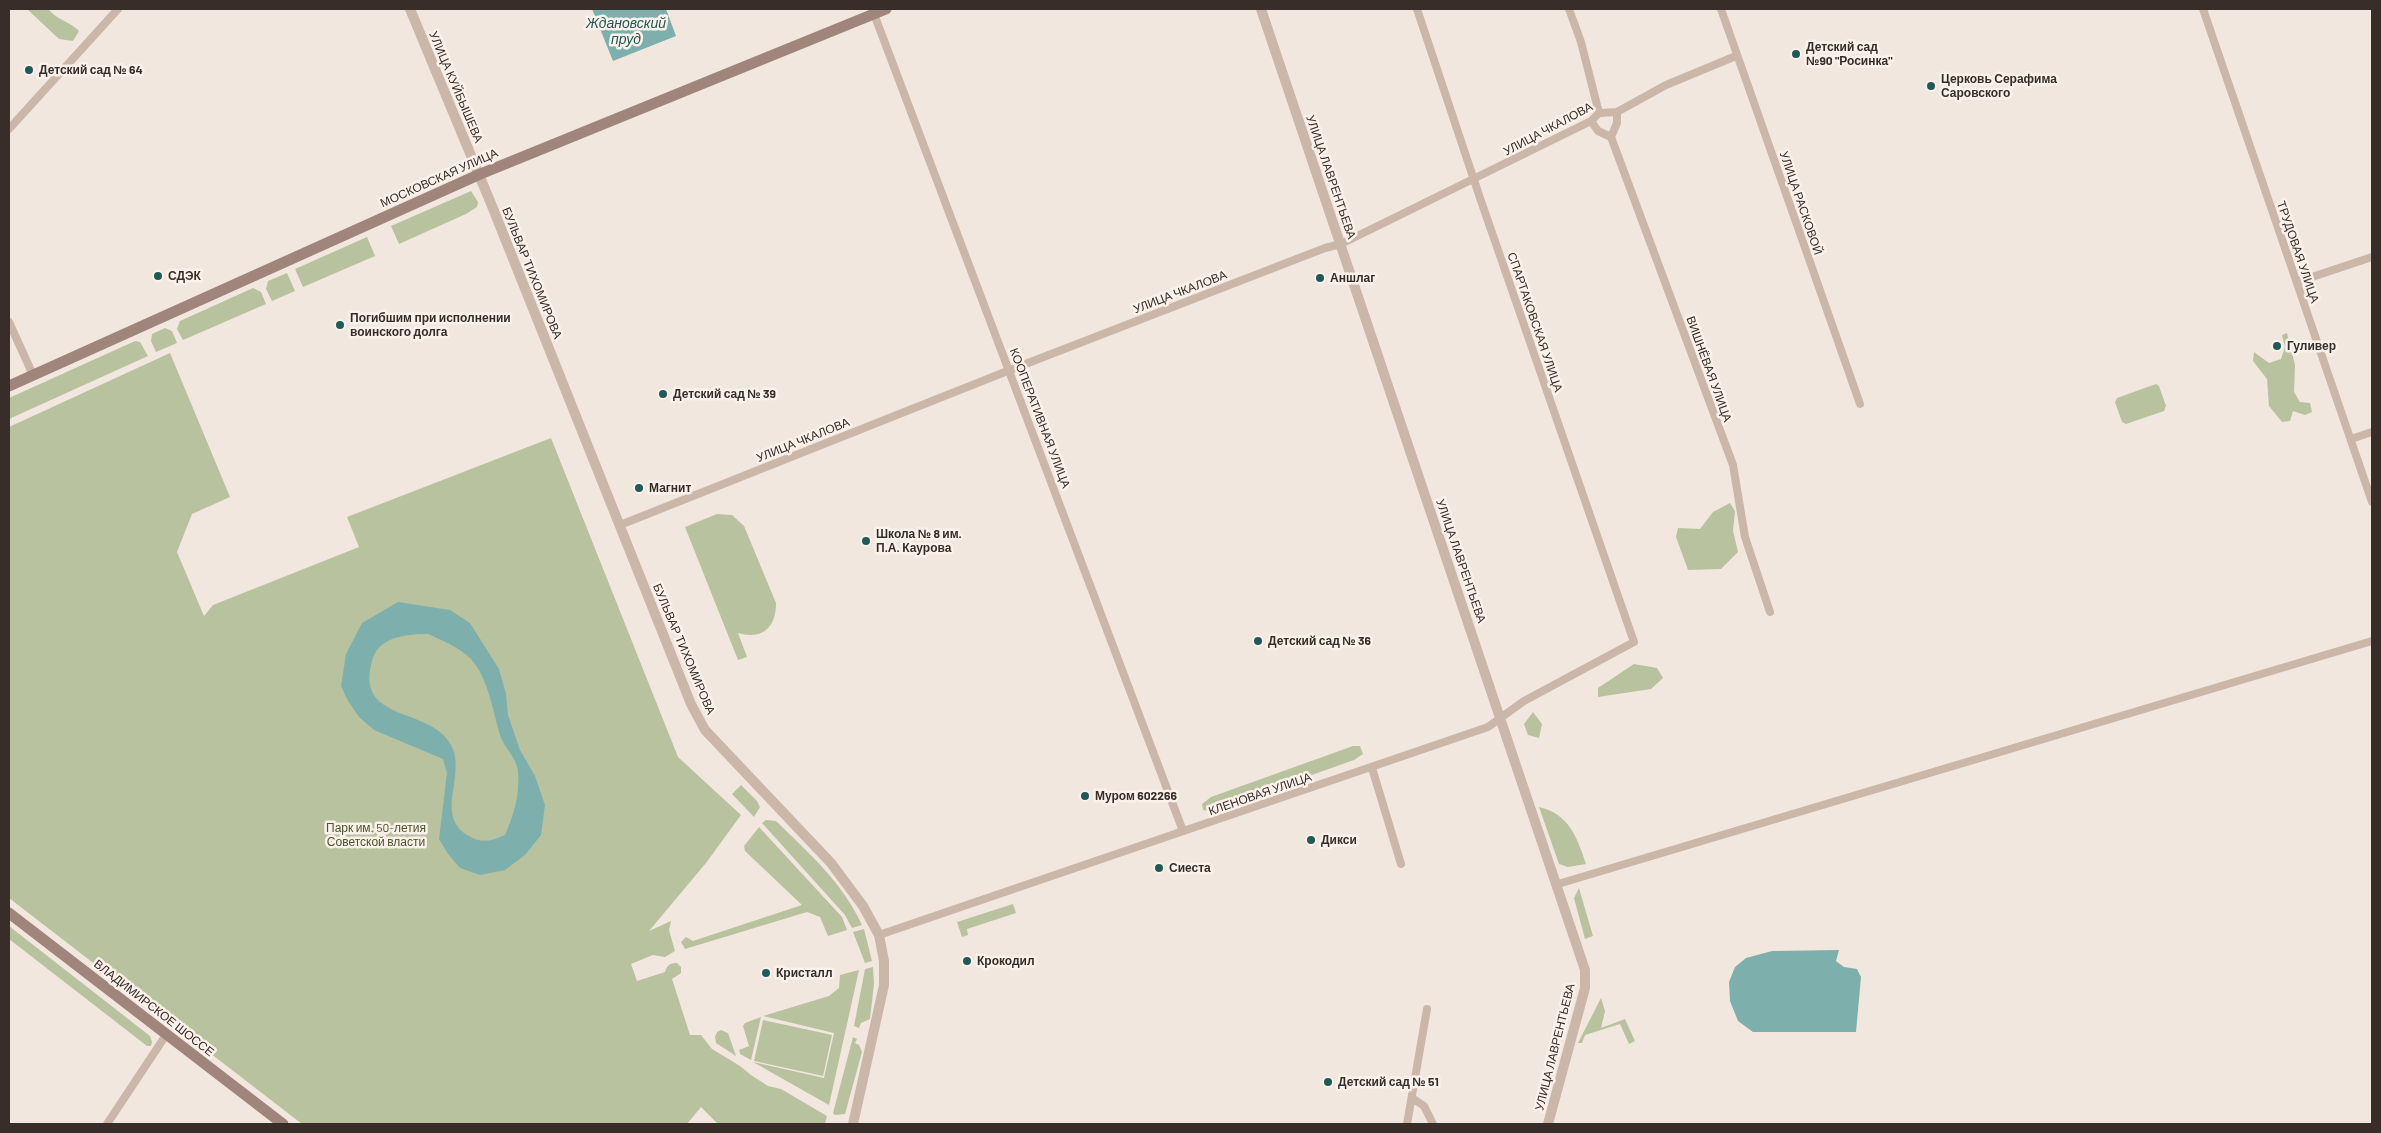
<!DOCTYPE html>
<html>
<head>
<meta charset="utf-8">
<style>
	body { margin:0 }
	#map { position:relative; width:2381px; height:1133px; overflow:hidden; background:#f2e7de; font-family:Barlow,sans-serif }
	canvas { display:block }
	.frame { position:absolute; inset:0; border:10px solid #382d29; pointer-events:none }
</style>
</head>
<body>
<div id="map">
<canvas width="2381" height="1133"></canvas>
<div class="frame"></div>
</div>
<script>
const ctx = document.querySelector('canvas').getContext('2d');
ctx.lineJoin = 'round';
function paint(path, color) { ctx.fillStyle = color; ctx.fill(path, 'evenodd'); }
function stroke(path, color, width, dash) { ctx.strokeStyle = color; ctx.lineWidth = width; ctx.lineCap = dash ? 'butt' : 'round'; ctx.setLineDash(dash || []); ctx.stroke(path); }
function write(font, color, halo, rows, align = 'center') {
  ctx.font = font + ' Barlow,sans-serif'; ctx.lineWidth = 5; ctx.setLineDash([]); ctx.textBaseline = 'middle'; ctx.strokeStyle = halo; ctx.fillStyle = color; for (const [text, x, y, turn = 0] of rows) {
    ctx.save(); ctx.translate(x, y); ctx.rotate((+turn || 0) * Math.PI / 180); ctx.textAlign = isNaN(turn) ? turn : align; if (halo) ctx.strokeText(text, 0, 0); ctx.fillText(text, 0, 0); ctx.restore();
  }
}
paint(new Path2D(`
	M27,9H48C60,22 68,20 79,31L73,41L59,39Z
	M471,191L478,202L477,207L466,214L399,244L391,226Z
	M367,237L375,256L303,287L295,269Z
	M287,273L295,291L272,301L266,289L268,281Z
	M253,288L261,292L266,304L183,340L177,329L180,321Z
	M165,328L172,331L177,343L156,352L151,341L152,334Z
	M2287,333L2295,365L2294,392L2300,402L2310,403L2312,412L2305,415L2293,411L2290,421L2282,422L2269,406L2267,379L2253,361L2254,352L2269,363L2281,359L2285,347L2282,335Z
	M135,341L140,342L148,356L9,419V398Z
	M170,353L230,497L192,514L177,552L204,616L213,605L359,547L347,517L551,438L678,757L741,815L706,863L649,931L671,921L669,930L675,951L665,957L653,955L631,964L637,981L665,972C667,965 670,963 677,963L681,967V973L672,979L690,1035H701L712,1049L740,1066L751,1075L768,1086L781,1089L827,1116L825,1124H718L701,1107L687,1124H302L9,898V427Z
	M2156,384L2159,386L2166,406L2164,411L2126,424L2122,422L2115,402L2117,398Z
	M1730,503L1735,511L1733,531L1738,552L1721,569L1688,570L1676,537L1678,528L1700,529L1713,512Z
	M717,514L732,515L744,526L776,603C776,628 762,640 738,633L747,657L738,660L685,527Z
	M1634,664L1657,668L1663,678L1651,689L1598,697V688Z
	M1533,712L1542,724L1539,738L1528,735L1524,724Z
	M1353,746H1360L1363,754L1354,760L1210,811L1203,810L1202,804L1211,797Z
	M741,785L757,801L760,807L754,817L732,794Z
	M1539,807C1569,814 1577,837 1586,864L1568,867L1559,864Z
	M766,820L776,821C808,852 843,883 862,925L852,928L845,915L762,823Z
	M759,827L842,917L847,930L828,936L820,917L807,912L685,949L681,942L686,937L693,941L802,905L745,851L744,846Z
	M1579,888L1593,936L1585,939L1574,898Z
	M1013,904L1016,913L967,929L968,935L962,937L957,922Z
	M9,926L150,1036L152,1042L151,1046H147L9,939Z
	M864,929L872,961L865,963L853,932Z
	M873,967L874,984L870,1019L861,1023L859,1028L854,1026L865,969Z
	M859,970L829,1105L753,1062L824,1078L834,1033L763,1016L829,996L839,988L840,975Z
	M1601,998L1605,1011L1601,1028L1625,1019L1635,1041L1629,1044L1620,1024L1585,1035L1582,1043H1578Z
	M761,1017L751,1060L740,1054L739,1050L749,1046L743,1026L745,1023Z
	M763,1020L832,1035L823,1076L754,1061Z
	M721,1030L728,1033L736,1056L716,1043L715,1037L717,1032Z
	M853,1037L857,1039L855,1043L859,1045L862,1052L845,1114L835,1115L833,1113Z`), '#b9c29e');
paint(new Path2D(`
	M592,9H666L676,36L613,61Z
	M398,602L450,610L470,623L499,669L506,694L508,715L520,750L535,776L545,805L541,835L525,855L505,870L480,875L460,868L448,854L439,839L447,773L443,759L374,730L359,717L348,701L341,686L346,654L362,623ZM428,634C443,641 459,647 471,659C489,679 493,713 501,738C506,749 517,759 518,772C520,795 514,814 505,835C492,841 482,844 469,836C435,817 464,780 453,749C435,704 351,726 373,658C380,636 409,634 428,634Z
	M1839,950L1836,961L1844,967L1857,969L1861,977L1856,1032H1753L1738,1021L1730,1001L1729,982L1735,967L1746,958L1772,951Z`), '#7db0ad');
stroke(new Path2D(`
	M1569,9L1581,42L1599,113
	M1721,9L1860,404
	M2203,9L2372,502
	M874,14L1183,831
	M1617,112V123L1611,137L1733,465L1745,537L1770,612
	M1591,121L1598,131L1611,137
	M9,129L118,9
	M2297,282L2372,257
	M9,322L33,375
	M2351,439L2372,432
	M620,525L1010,370L1325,248L1341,244L1591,121L1599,113L1617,112L1666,85L1736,56
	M1372,768L1401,864
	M1558,884L2372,641
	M879,935L1488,727L1524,701L1634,642L1480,198L1417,9
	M1412,1098L1424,1106L1433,1124
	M107,1124L166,1035
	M1407,1124L1427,1009`), '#cbb6aa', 8);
stroke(new Path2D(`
	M410,9L492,206L691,704L705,730L831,863L863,906L879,935L884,961V985L853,1124
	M1261,9L1585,970V988L1548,1124`), '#cbb6aa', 10);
stroke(new Path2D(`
	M9,386L478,175L886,9
	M9,913L283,1124`), '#9f857b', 11);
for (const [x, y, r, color] of [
	[1796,54,5,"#1f5a58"],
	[29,70,5,"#1f5a58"],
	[1931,86,5,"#1f5a58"],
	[158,276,5,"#1f5a58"],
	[1320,278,5,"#1f5a58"],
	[340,325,5,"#1f5a58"],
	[2277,346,5,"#1f5a58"],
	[663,394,5,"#1f5a58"],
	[639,488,5,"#1f5a58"],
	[866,541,5,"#1f5a58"],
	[1258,641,5,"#1f5a58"],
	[1085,796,5,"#1f5a58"],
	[1311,840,5,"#1f5a58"],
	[1159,868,5,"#1f5a58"],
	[967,961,5,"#1f5a58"],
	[766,973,5,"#1f5a58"],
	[1328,1082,5,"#1f5a58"]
]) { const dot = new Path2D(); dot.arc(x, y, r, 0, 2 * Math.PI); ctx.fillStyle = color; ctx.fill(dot); stroke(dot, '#faf1ea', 2); }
write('bold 12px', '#382d29', '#faf1ea', [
	["Детский сад",1806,47],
	["№90 \"Росинка\"",1806,61],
	["Детский сад № 64",39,70],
	["Церковь Серафима",1941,79],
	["Саровского",1941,93],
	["СДЭК",168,276],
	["Аншлаг",1330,278],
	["Погибшим при исполнении",350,318],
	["воинского долга",350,332],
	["Гуливер",2287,346],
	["Детский сад № 39",673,394],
	["Магнит",649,488],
	["Школа № 8 им.",876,534],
	["П.А. Каурова",876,548],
	["Детский сад № 36",1268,641],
	["Муром 602266",1095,796],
	["Дикси",1321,840],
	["Сиеста",1169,868],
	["Крокодил",977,961],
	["Кристалл",776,973],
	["Детский сад № 51",1338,1082]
], 'left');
write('12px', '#382d29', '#faf1ea', [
	["УЛИЦА КУЙБЫШЕВА",456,87,67],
	["УЛИЦА ЧКАЛОВА",1548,129,-28],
	["УЛИЦА ЛАВРЕНТЬЕВА",1331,177,71],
	["МОСКОВСКАЯ УЛИЦА",439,178,-24],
	["УЛИЦА РАСКОВОЙ",1801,203,71],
	["ТРУДОВАЯ УЛИЦА",2298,252,71],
	["БУЛЬВАР ТИХОМИРОВА",532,273,68],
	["УЛИЦА ЧКАЛОВА",1180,292,-21],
	["СПАРТАКОВСКАЯ УЛИЦА",1535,322,71],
	["ВИШНЁВАЯ УЛИЦА",1709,369,70],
	["КООПЕРАТИВНАЯ УЛИЦА",1040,418,69],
	["УЛИЦА ЧКАЛОВА",803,440,-22],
	["УЛИЦА ЛАВРЕНТЬЕВА",1461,561,71],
	["БУЛЬВАР ТИХОМИРОВА",684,649,67],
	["КЛЕНОВАЯ УЛИЦА",1260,794,-19],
	["ВЛАДИМИРСКОЕ ШОССЕ",154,1008,38],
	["УЛИЦА ЛАВРЕНТЬЕВА",1555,1047,-76]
]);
write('12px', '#4b562d', '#faf1ea', [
	["Парк им. 50-летия",376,828],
	["Советской власти",376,842]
]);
write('italic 14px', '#1f5a58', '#faf1ea', [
	["Ждановский",626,23],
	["пруд",626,39]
]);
</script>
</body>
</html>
